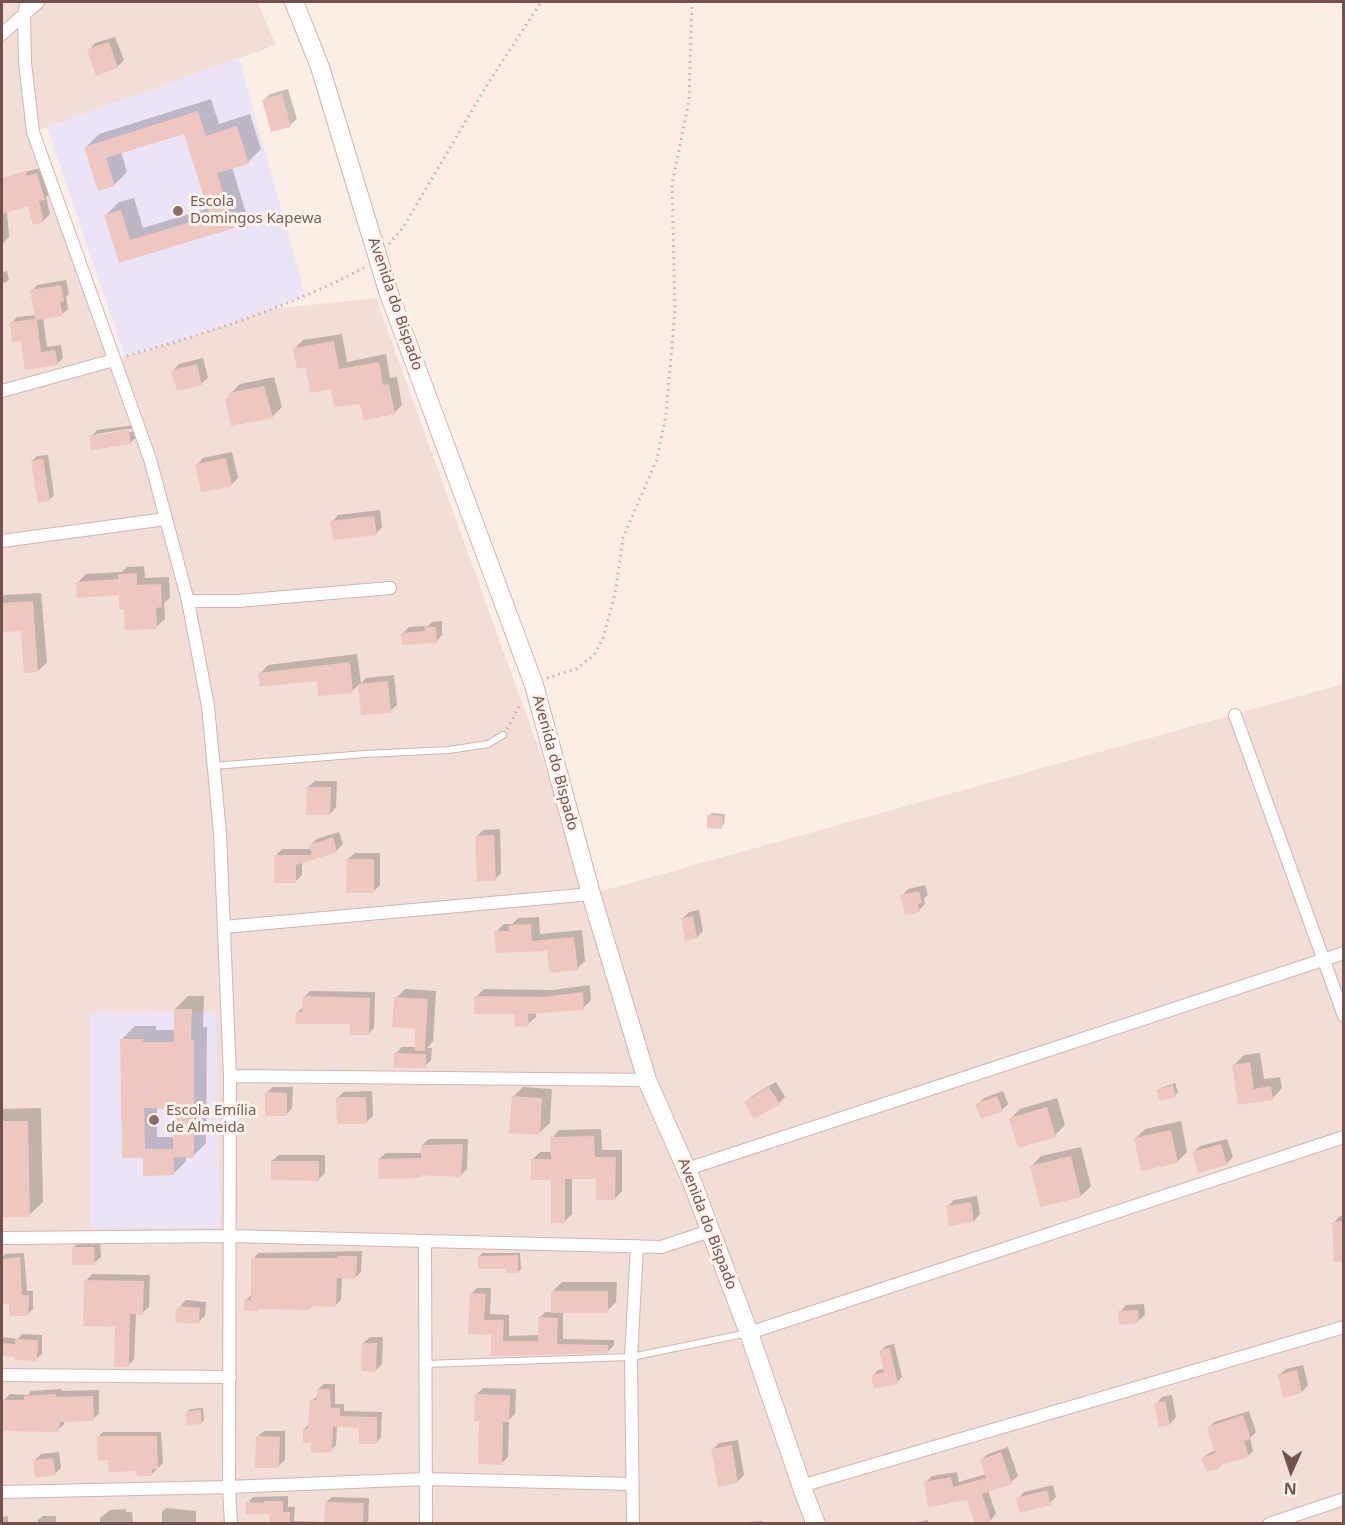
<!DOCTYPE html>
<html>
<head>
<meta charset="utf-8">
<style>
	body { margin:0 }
	#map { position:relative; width:1345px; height:1525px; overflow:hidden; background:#fbeee7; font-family:"Noto Sans",sans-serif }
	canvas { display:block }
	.frame { position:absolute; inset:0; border:3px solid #73514d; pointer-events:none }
	.north { position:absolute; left:1261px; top:1441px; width:60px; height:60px; -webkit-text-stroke:4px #fef3ed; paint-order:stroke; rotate:183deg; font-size:16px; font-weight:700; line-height:24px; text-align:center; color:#73514d }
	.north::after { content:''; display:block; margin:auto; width:21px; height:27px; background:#73514d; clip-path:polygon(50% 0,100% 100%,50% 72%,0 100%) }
</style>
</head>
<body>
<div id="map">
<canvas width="1345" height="1525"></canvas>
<div class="frame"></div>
<div class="north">N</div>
</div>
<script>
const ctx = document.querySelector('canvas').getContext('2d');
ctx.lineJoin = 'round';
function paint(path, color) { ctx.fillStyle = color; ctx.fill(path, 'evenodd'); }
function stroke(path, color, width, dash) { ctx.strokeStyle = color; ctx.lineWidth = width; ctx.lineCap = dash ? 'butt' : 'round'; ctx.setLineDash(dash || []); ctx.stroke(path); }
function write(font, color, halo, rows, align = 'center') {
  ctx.font = font + ' "Noto Sans",sans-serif'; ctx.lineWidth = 6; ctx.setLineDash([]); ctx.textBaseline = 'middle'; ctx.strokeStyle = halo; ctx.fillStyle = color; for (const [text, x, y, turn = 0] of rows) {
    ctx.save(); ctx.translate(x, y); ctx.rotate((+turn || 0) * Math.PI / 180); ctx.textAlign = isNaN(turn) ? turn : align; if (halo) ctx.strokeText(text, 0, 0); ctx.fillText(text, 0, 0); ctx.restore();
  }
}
paint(new Path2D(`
	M2,2H257L276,45L33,132L115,360L181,340L273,309L376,298L591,894L1343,684V1523L2,1524Z`), '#f2ded6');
paint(new Path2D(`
	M239,58L305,294L273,309L181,340L125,357L47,127Z
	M216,1012L220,1228H90V1013Z`), '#ebe4f7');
paint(new Path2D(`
	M115,37L124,60L117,67L89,50L95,43Z
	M288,89L297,119L290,125L263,101L270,94Z
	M211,99L219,124L250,114L261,149L248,162L232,167L246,213L233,226L120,261L106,215L119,202L134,198L143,228L209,208L185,132L121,152L127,172L114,185L86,147L99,134Z
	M44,167L51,192L46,197L50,214L43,221L29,205L7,211L9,237L2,244V189L20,184L25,172Z
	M7,271L9,280L2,284V272Z
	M66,280L69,294L66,297L68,309L62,314L43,318L47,347L61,345L63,358L57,364L22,340L12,323L17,317L36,315L32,291L37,285Z
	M342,334L347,362L386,354L390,378L397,377L402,405L394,413L362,402L332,388L295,348L303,340Z
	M203,358L208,378L201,384L173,370L179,364Z
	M274,377L282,407L272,417L227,399L230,396V394L240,384Z
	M135,425V428L96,434V437L136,431L137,437L130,443L91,437L97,430Z
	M232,452L238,478L232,484L202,490L197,465L203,458Z
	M48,455L54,495L49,500L32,461L37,456Z
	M380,510L382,527L376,534L332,522L338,515Z
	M144,566L145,578L169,577L170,598L164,603L165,619L156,627L126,608L120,594L77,583L86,574L122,572L127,567Z
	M41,593L47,662L38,671L23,629L2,630V598L4,595Z
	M442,621V635L436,642L403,633L409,627L428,626L432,622Z
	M357,654L361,683L366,678L394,675L397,705L390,711L360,684L352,691L318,679L260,674L268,665Z
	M315,781H337L336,807L330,814L308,787Z
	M712,813L725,814L724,824L721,827L709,816Z
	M500,829L501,873L495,879L477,836L483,830Z
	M339,832L343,844L337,850L302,862V875L296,881L275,856L282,849H312L310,845L317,839Z
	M355,853H380V885L373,892L348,859Z
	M925,885L928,895L924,898L925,904L919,910L902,896L908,889Z
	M699,910L703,931L697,937L682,919L689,912Z
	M539,917L540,934L582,930L585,961L577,969L548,950L496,932L504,924H512L518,918Z
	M590,985L591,1000L583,1008L536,1012V1017L528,1024L515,1013L476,997L484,989L552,990Z
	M405,989L436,991L433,1041L427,1048H432L431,1060L425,1066L395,1054L402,1047H417V1027L396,998Z
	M310,991L375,992L374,1028L368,1034L352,1022L297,1013L303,1007L304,997Z
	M188,996H204L203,1027H207L206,1143L193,1156H186V1161L173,1174L144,1157L122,1039L135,1026H156V1030H175V1009ZM157,1107L175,1108L174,1137H157Z
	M1260,1053L1264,1079L1280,1077L1282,1088L1272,1099L1239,1103L1233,1066L1244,1055Z
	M776,1082L785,1097L779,1103L746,1102L752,1096Z
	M1175,1083L1178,1093L1175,1095L1158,1090L1161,1088Z
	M273,1087H293L292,1108L286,1115L266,1093Z
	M523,1087L552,1089L550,1123L539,1133L513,1097Z
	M372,1091L373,1116L367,1122L337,1098L344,1092Z
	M1003,1091L1008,1104L1002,1110L977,1105L984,1098Z
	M1057,1098L1065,1125L1055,1135L1010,1119L1020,1109Z
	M41,1108L43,1202L29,1215L2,1216V1109Z
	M1181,1121L1187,1152L1177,1162L1135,1139L1145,1129Z
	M601,1129L602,1150H622V1191L615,1199L598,1178L572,1177V1214L565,1221L553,1178L532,1160L540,1152H552V1138L559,1130Z
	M429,1139H468L467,1169L461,1175L422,1173L419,1177L379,1159L386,1153H422V1145Z
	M1227,1139L1233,1157L1226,1164L1193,1153L1200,1146Z
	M1081,1147L1091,1186L1081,1196L1031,1167L1041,1156Z
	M279,1155H325V1173L319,1179L272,1161Z
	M977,1196L980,1214L974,1221L948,1206L954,1200Z
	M1340,1216H1344V1241L1333,1223Z
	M80,1241H100L101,1257L94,1263L74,1247Z
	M362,1251L361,1272L356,1277H342L341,1300L336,1305H313L309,1309L259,1308L246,1300L252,1294L253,1259L258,1253Z
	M24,1253L27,1291H33V1309L28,1314L10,1303H2V1258L5,1254Z
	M482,1253H520L521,1269L518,1272L480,1256Z
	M92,1274L150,1275L149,1307L142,1313H136L134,1359L128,1366L117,1326L86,1281Z
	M562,1282H617L616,1302L607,1311H563V1339L614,1340V1345L608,1351L492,1355L493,1333H470L471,1294L477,1288H491L490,1314L509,1315V1336L539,1335V1318L545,1312H552V1292Z
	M186,1300L206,1302L205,1316L198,1322L177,1310Z
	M1144,1304L1145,1315L1138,1321L1120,1312L1126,1305Z
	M22,1334L42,1335V1354L36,1359L2,1354V1337L18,1339Z
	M370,1337H383L382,1364L376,1370L363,1343Z
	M894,1344L902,1377L897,1382L873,1376L878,1370L884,1369L880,1351L886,1346Z
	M1303,1365L1308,1385L1302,1392L1279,1375L1286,1369Z
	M324,1384H335V1404H344V1411L382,1412L381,1437L376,1443L361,1426H337L336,1445L331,1450L313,1442L304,1429L310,1424L311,1401L318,1396V1389Z
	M483,1388L516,1389L515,1414L509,1420L508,1457L502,1463L480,1420L476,1395Z
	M61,1389L62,1391L99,1390V1413L93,1419L64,1420V1424L58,1430L2,1429V1411H4V1400L10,1394L28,1395L31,1391Z
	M1172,1395L1176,1417L1170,1424L1160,1426L1156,1404L1162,1397Z
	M203,1408L204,1420L201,1423L188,1411L191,1409Z
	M1249,1411L1256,1432L1250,1438L1253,1451L1248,1456L1223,1463L1219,1466L1203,1458L1209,1453L1216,1450L1209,1428L1214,1422Z
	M264,1431H285V1460L278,1467L257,1437Z
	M103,1432H161L163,1463L152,1474L110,1459L98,1437Z
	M738,1440L744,1475L737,1482L713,1449L719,1443Z
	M1008,1447L1018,1476L1011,1482L988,1490L996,1514L990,1521L968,1498L925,1483L932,1476L957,1472L959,1482L986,1474L981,1460L988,1454Z
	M59,1452L61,1468L55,1474L34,1461L41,1454Z
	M1053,1485L1056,1497L1050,1503L1018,1499L1024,1492Z
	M288,1496V1507H295L294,1521L326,1522V1502L332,1497L369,1498L368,1524H271V1513L248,1503L253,1497Z
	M166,1508L196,1511V1524H162V1512Z
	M126,1509V1512H132L133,1524H100V1518L110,1510Z
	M8,1516V1524H2V1517Z
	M43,1516H56V1524H38V1520Z
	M928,1520V1524H907Z
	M762,1521L763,1524H744L745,1522Z`), '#0003');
paint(new Path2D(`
	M109,42L118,68L96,76L87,49Z
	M282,94L291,127L271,132L262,100Z
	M198,111L206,136L237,126L249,164L217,173L234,228L119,263L104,215L121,210L130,240L210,216L184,134L106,158L115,186L98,191L84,147Z
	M26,171L27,176L37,173L45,200L39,201L44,222L33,225L28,206L2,214V178Z
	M61,285L64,301L60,302L63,316L37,320L41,352L55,350L58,365L25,370L21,341L12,342L10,322L35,319L30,290Z
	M334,341L339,369L379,362L383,385L389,384L395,414L364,420L360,404L334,407L331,389L310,393L306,367L297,369L293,348Z
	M197,364L202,385L177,391L171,370Z
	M264,386L273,418L231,426L225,399L229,398L228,393Z
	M129,430L131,444L91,450L89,436Z
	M226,458L232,486L201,492L195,464Z
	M43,459L50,501L38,503L31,461Z
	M374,516L377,535L333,540L330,521Z
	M137,573V585L161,584L162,607L156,608L157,629L125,630L124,609H119V595L77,598L76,582L118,579V574Z
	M33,601L38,672L24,673L21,631L2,632V603Z
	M424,627H436L437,643L402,645L401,633L425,631Z
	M350,662L353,693L318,696L317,681L260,687L258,673Z
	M388,681L391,713L361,715L358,684Z
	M307,787H331L330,815H306Z
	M707,815L723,816L722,829L707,828Z
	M494,835L496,881H477L475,836Z
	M333,837L337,852L296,865V883H274V855H312L309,845Z
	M347,859H374V893H346Z
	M919,891L922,903L918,904L920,912L905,915L900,895Z
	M693,916L697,938L685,941L681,918Z
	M531,924L532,941L574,937L578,970L550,973L547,951L496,953L494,931H509V925Z
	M583,992L584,1010L528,1014L529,1026L515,1027L514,1014H474V996L543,997Z
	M303,996L370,998L369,1035H350V1024H295L296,1012H302Z
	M394,997L428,999L425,1051H415V1029L392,1027Z
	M174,1009H192L191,1040H194V1158L174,1157V1175L143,1176V1158H122L120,1039H143V1042H174ZM144,1108L173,1109V1149H145Z
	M394,1053L426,1054V1068H393Z
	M1250,1062L1254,1089L1271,1086L1273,1100L1238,1105L1232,1065Z
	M1173,1085L1176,1097L1160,1101L1156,1090Z
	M769,1087L780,1104L754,1119L744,1102Z
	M265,1092L287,1093V1116H265Z
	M512,1096L542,1098L540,1135L509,1133Z
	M997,1096L1003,1111L981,1119L975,1104Z
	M336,1097H366L367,1124H337Z
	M1047,1107L1056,1137L1018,1148L1009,1118Z
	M2,1121H28L30,1217H2Z
	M1171,1130L1178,1163L1141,1171L1134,1138Z
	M594,1136L595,1157H616L615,1200H596V1179H565V1223H551V1180H531V1159H551L550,1137Z
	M463,1144L461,1177L419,1175V1178L378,1179V1159L421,1158V1145Z
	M1221,1144L1227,1165L1198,1173L1192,1152Z
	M1071,1156L1081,1197L1040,1207L1030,1166Z
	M271,1161H319V1181L271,1180Z
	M971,1202L974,1222L949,1226L946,1206Z
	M1344,1221V1262H1334L1332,1222Z
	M72,1247H94L95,1265H72Z
	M518,1255V1273H506V1269H478V1256Z
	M337,1256H357L356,1279L337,1278L336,1307L310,1306V1310L258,1309V1311H244V1299L251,1300V1258H337Z
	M20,1257L22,1295H29L28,1316H9V1304H2V1259Z
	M84,1280L144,1281L143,1315L130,1314L129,1367H114L115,1327L83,1326Z
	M551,1291H608V1313H551Z
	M470,1293L486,1294L484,1320H504L503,1341H538V1317L558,1318L557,1344L608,1345V1353L491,1356V1335L468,1334Z
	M179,1306L200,1308L199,1324L175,1322L176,1309H178Z
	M1138,1310L1139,1323L1119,1325L1118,1311Z
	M15,1339L38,1340L37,1361L15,1360V1357L2,1355V1343L15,1344Z
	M362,1343H377L376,1372L361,1371Z
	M890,1348L898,1384L874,1389L871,1375L884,1372L879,1350Z
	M1297,1370L1302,1393L1283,1398L1278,1375Z
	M317,1389H330L331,1408H340V1416L377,1417V1444H359V1428L333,1427L332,1452L311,1453V1443H303V1428L308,1429L310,1400H317Z
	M56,1394V1397L93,1396L94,1421L60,1422L59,1432L3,1431V1400H24V1396Z
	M475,1394L510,1395L509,1422H503L502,1465L478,1464L479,1421H474Z
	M1165,1401L1170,1425L1159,1427L1154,1403Z
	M201,1410L202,1424L187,1425L186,1411Z
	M1243,1415L1251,1439L1244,1441L1249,1457L1219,1465L1220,1468L1207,1472L1201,1458L1215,1453L1207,1427Z
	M97,1436H157L158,1469H152V1476H137L136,1471L109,1472L108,1460L98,1461Z
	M256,1436L280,1437L279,1468H255Z
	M732,1445L738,1483L718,1487L711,1449Z
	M1001,1452L1012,1484L982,1494L992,1524H975L967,1500L928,1507L924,1482L951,1477L953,1487L986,1478L980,1460Z
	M53,1458L56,1475L35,1478L33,1460Z
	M1047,1490L1051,1505L1020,1513L1016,1498Z
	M264,1501H283V1512H290V1524H269L270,1514H246V1502L264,1503Z
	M325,1502L364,1503L363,1524H324Z`), '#eec7c1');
const lane = new Path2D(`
	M213,766L365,754L449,750L488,744L503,735
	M425,1364L631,1357L748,1333`);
const street = new Path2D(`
	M27,2L24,14L25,63L33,132L150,459L188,601L208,706L220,833L230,1076L229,1487L231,1524
	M2,34L38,2
	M2,391L114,360
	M2,541L166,519
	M188,601H238L390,588
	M1235,715L1344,1016
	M224,927L591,894
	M230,1076L647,1080
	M687,1169L1344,953
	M2,1238L231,1236L661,1247L710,1231
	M425,1241L426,1524
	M749,1333L1344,1137
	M2,1375L230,1377
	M801,1486L1344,1327
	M2,1492L229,1487L426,1479L633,1484
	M633,1524L631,1357L637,1246
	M1269,1524L1344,1499`);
const secondary = new Path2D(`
	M294,2L320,67L388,291L534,685L591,894L647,1080L692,1182L749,1333L804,1493L816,1524`);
stroke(lane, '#ceb6b1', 8);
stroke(street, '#ceb6b1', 14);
stroke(secondary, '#d1b5af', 20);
stroke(new Path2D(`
	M389,244L404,226L487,85L541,2
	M127,356C207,333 291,307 365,267
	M547,678L576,669L594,655L603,638L615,594L623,538L657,459L666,415L675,309L672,184L689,101L692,2
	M507,729L521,703`), '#d3aaa4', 3, [1.5, 4.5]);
stroke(lane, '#fff', 6);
stroke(street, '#fff', 12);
stroke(secondary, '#fff', 18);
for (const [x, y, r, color] of [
	[178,211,6,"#8d6e63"],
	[154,1120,6,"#8d6e63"]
]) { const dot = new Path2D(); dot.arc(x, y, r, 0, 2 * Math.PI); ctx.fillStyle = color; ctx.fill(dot); stroke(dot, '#fef3ed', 2); }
write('15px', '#785e54', '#fef3ed', [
	["Escola",190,202],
	["Domingos Kapewa",190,219],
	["Escola Emília",166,1111],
	["de Almeida",166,1128]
], 'left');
write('15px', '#73514d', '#fef3ed', [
	["Avenida do Bispado",395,304,71],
	["Avenida do Bispado",555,763,75],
	["Avenida do Bispado",707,1224,69]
]);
</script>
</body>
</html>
